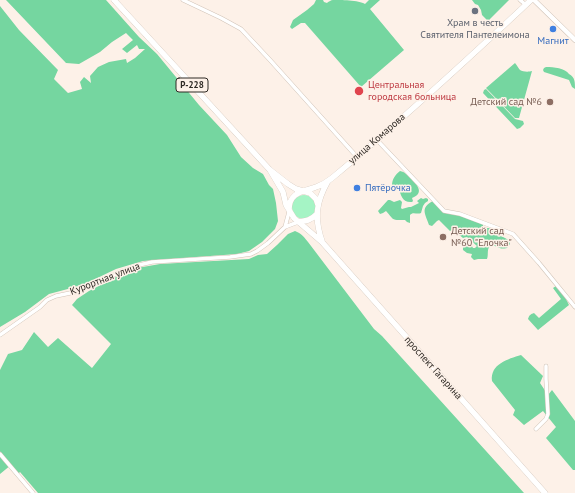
<!DOCTYPE html>
<html>
<head>
<meta charset="utf-8">
<style>
	body { margin:0 }
	canvas { display:block; background:#fdf1e8 }
</style>
</head>
<body>
<canvas width="575" height="493"></canvas>
<script>
const ctx = document.querySelector('canvas').getContext('2d');
ctx.lineJoin = 'round';
function paint(path, color) { ctx.fillStyle = color; ctx.fill(path, 'evenodd'); }
function stroke(path, color, width, dash) { ctx.strokeStyle = color; ctx.lineWidth = width; ctx.lineCap = dash ? 'butt' : 'round'; ctx.setLineDash(dash || []); ctx.stroke(path); }
function write(font, color, halo, rows, align = 'center') {
  ctx.font = font + ' "PT Sans",sans-serif'; ctx.lineWidth = 3; ctx.setLineDash([]); ctx.textBaseline = 'middle'; ctx.strokeStyle = halo; ctx.fillStyle = color; for (const [text, x, y, turn = 0] of rows) {
    ctx.save(); ctx.translate(x, y); ctx.rotate((+turn || 0) * Math.PI / 180); ctx.textAlign = isNaN(turn) ? turn : align; if (halo) ctx.strokeText(text, 0, 0); ctx.fillText(text, 0, 0); ctx.restore();
  }
}
paint(new Path2D(`
	M292 207a12 12 0 1 1 24 0a12 12 0 1 1-24 0Z`), '#a5f4c5');
paint(new Path2D(`
	M6,0H106L139,37L157,54L199,105L227,135L241,157L253,168L263,174L269,185L273,189L276,203L278,221L275,229L262,242L249,251L237,254L143,261L116,269L89,282L79,286L49,294L25,312L0,327V6L19,30L58,70L54,79L68,93L82,89L80,82L84,77L91,83L90,76L98,67L109,62L126,59L127,63L135,58L145,49H139L137,45L127,53L122,49L133,40L126,33L112,42L100,52L79,64L66,63Z
	M316,0H323L324,2L327,3C328,2 331,0 333,0C340,0 359,0 365,4L369,0H380L370,9L404,50L361,87L305,23H301L292,29L290,27L293,20L307,10L314,4Z
	M472,0H509L488,21L482,15L481,10L478,5L475,4Z
	M515,63C517,65 518,68 520,70C523,72 529,72 532,71L519,118H515L486,88Z
	M546,67C554,67 565,68 569,74C575,77 575,82 575,89L572,87L569,80L544,72L543,70L544,68Z
	M486,89L515,119L523,121L524,124L520,128L517,129L483,93L484,90Z
	M400,171C405,172 407,175 411,178C417,185 425,193 412,198L413,201L412,202C403,203 401,196 399,189L392,186C392,179 395,175 400,171Z
	M421,198L423,199L426,198L428,199V201L425,203L423,206L421,213C417,215 413,211 410,215V223L407,222L405,220C391,220 395,221 386,211L383,213L380,214L378,211L388,200H390L394,202L400,200L402,202L401,208L402,209L409,207H411L419,203L417,201Z
	M433,201L444,212L459,214L483,224V227C486,228 489,228 493,228C497,229 496,232 499,235C502,237 507,238 510,242V244L507,248C498,250 499,246 491,245C486,249 489,254 487,259H478L474,260L471,257L472,254L467,253L463,250V248L465,242L470,243L473,248H475L477,246L467,237L463,238C460,235 456,233 453,229L450,231L439,220L437,221L432,226L429,225C425,213 420,208 433,201Z
	M295,231C301,233 305,238 308,242L374,329L382,336L524,493H38L20,472L18,474L11,465L0,474V370L8,354L22,350L34,332L48,347L58,338L92,368L111,344L72,305L77,299L89,291L124,273L137,268L160,264L249,259L258,255L267,254L277,245L288,234Z
	M556,286L565,297L569,305L538,330L528,319C529,315 531,314 534,313L539,318L561,299L553,288Z
	M521,355L543,376L540,383L548,395L552,390L575,421V470H573L546,438L556,427L543,411L524,425L513,415L515,410L492,381C490,364 508,359 521,355Z`), '#75d6a0');
const minor = new Path2D(`
	M183,0L221,18L241,29L270,60L357,157
	M520,0L526,5
	M377,140L444,211L460,214L513,234L539,263L575,307
	M285,227L289,212
	M0,335L40,307L47,300L56,296L75,292L90,286L102,281L122,271L139,265L152,262L230,257L251,254L257,251L268,243L285,227L298,222
	M536,429L546,419L548,414L546,379V366
	M0,454L33,493`);
const tertiary = new Path2D(`
	M534,0L575,40`);
const primary = new Path2D(`
	M114,0L270,170L288,184L296,189L310,193L316,199L318,205
	M270,170L283,192L286,205L294,218L322,242L545,493
	M289,210C289,192 303,192 316,187C322,185 327,182 332,178C401,121 466,61 531,0
	M298,222C307,221 311,220 317,214
	M322,241C314,218 316,202 328,181`);
stroke(minor, '#d1c3b7', 4.5);
stroke(tertiary, '#d1c3b7', 5.5);
stroke(primary, '#d1c3b7', 6);
stroke(minor, '#fff', 3.5);
stroke(tertiary, '#fff', 4.5);
stroke(primary, '#fff', 5.5);
for (const [x, y, r, color] of [
	[475,11,4,"#6b7280"],
	[553,29,4,"#3f7fe0"],
	[359,91,5,"#e0444e"],
	[550,102,4,"#8d6e63"],
	[357,188,4,"#3f7fe0"],
	[443,237,4,"#8d6e63"]
]) { const dot = new Path2D(); dot.arc(x, y, r, 0, 2 * Math.PI); ctx.fillStyle = color; ctx.fill(dot); stroke(dot, '#fdf1e8', 1.5); }
for (const [x, y, w] of [
	[192,85,32]
]) { const box = new Path2D(); box.roundRect(x - w / 2, y - 7, w, 14, 3); ctx.fillStyle = '#fdf1e8'; ctx.fill(box); stroke(box, '#2f2a25', 1); }
write('bold 9px', '#2f2a25', null, [
	["Р-228",192,85]
]);
write('10px', '#5b616d', '#fdf1e8', [
	["Храм в честь",475,23],
	["Святителя Пантелеимона",475,35]
]);
write('10px', '#366cbe', '#fdf1e8', [
	["Магнит",553,41],
	["Пятёрочка",365,188,"left"]
]);
write('10px', '#be3a42', '#fdf1e8', [
	["Центральная",368,85],
	["городская больница",368,97]
], 'left');
write('10px', '#785e54', '#fdf1e8', [
	["Детский сад №6",542,102],
	["Детский сад",451,231,"left"],
	["№60 \"Елочка\"",451,243,"left"]
], 'right');
write('10px', '#2f2a25', '#fdf1e8', [
	["улица Комарова",377,139,-41],
	["Курортная улица",105,279,-21],
	["проспект Гагарина",433,368,48]
]);
</script>
</body>
</html>
